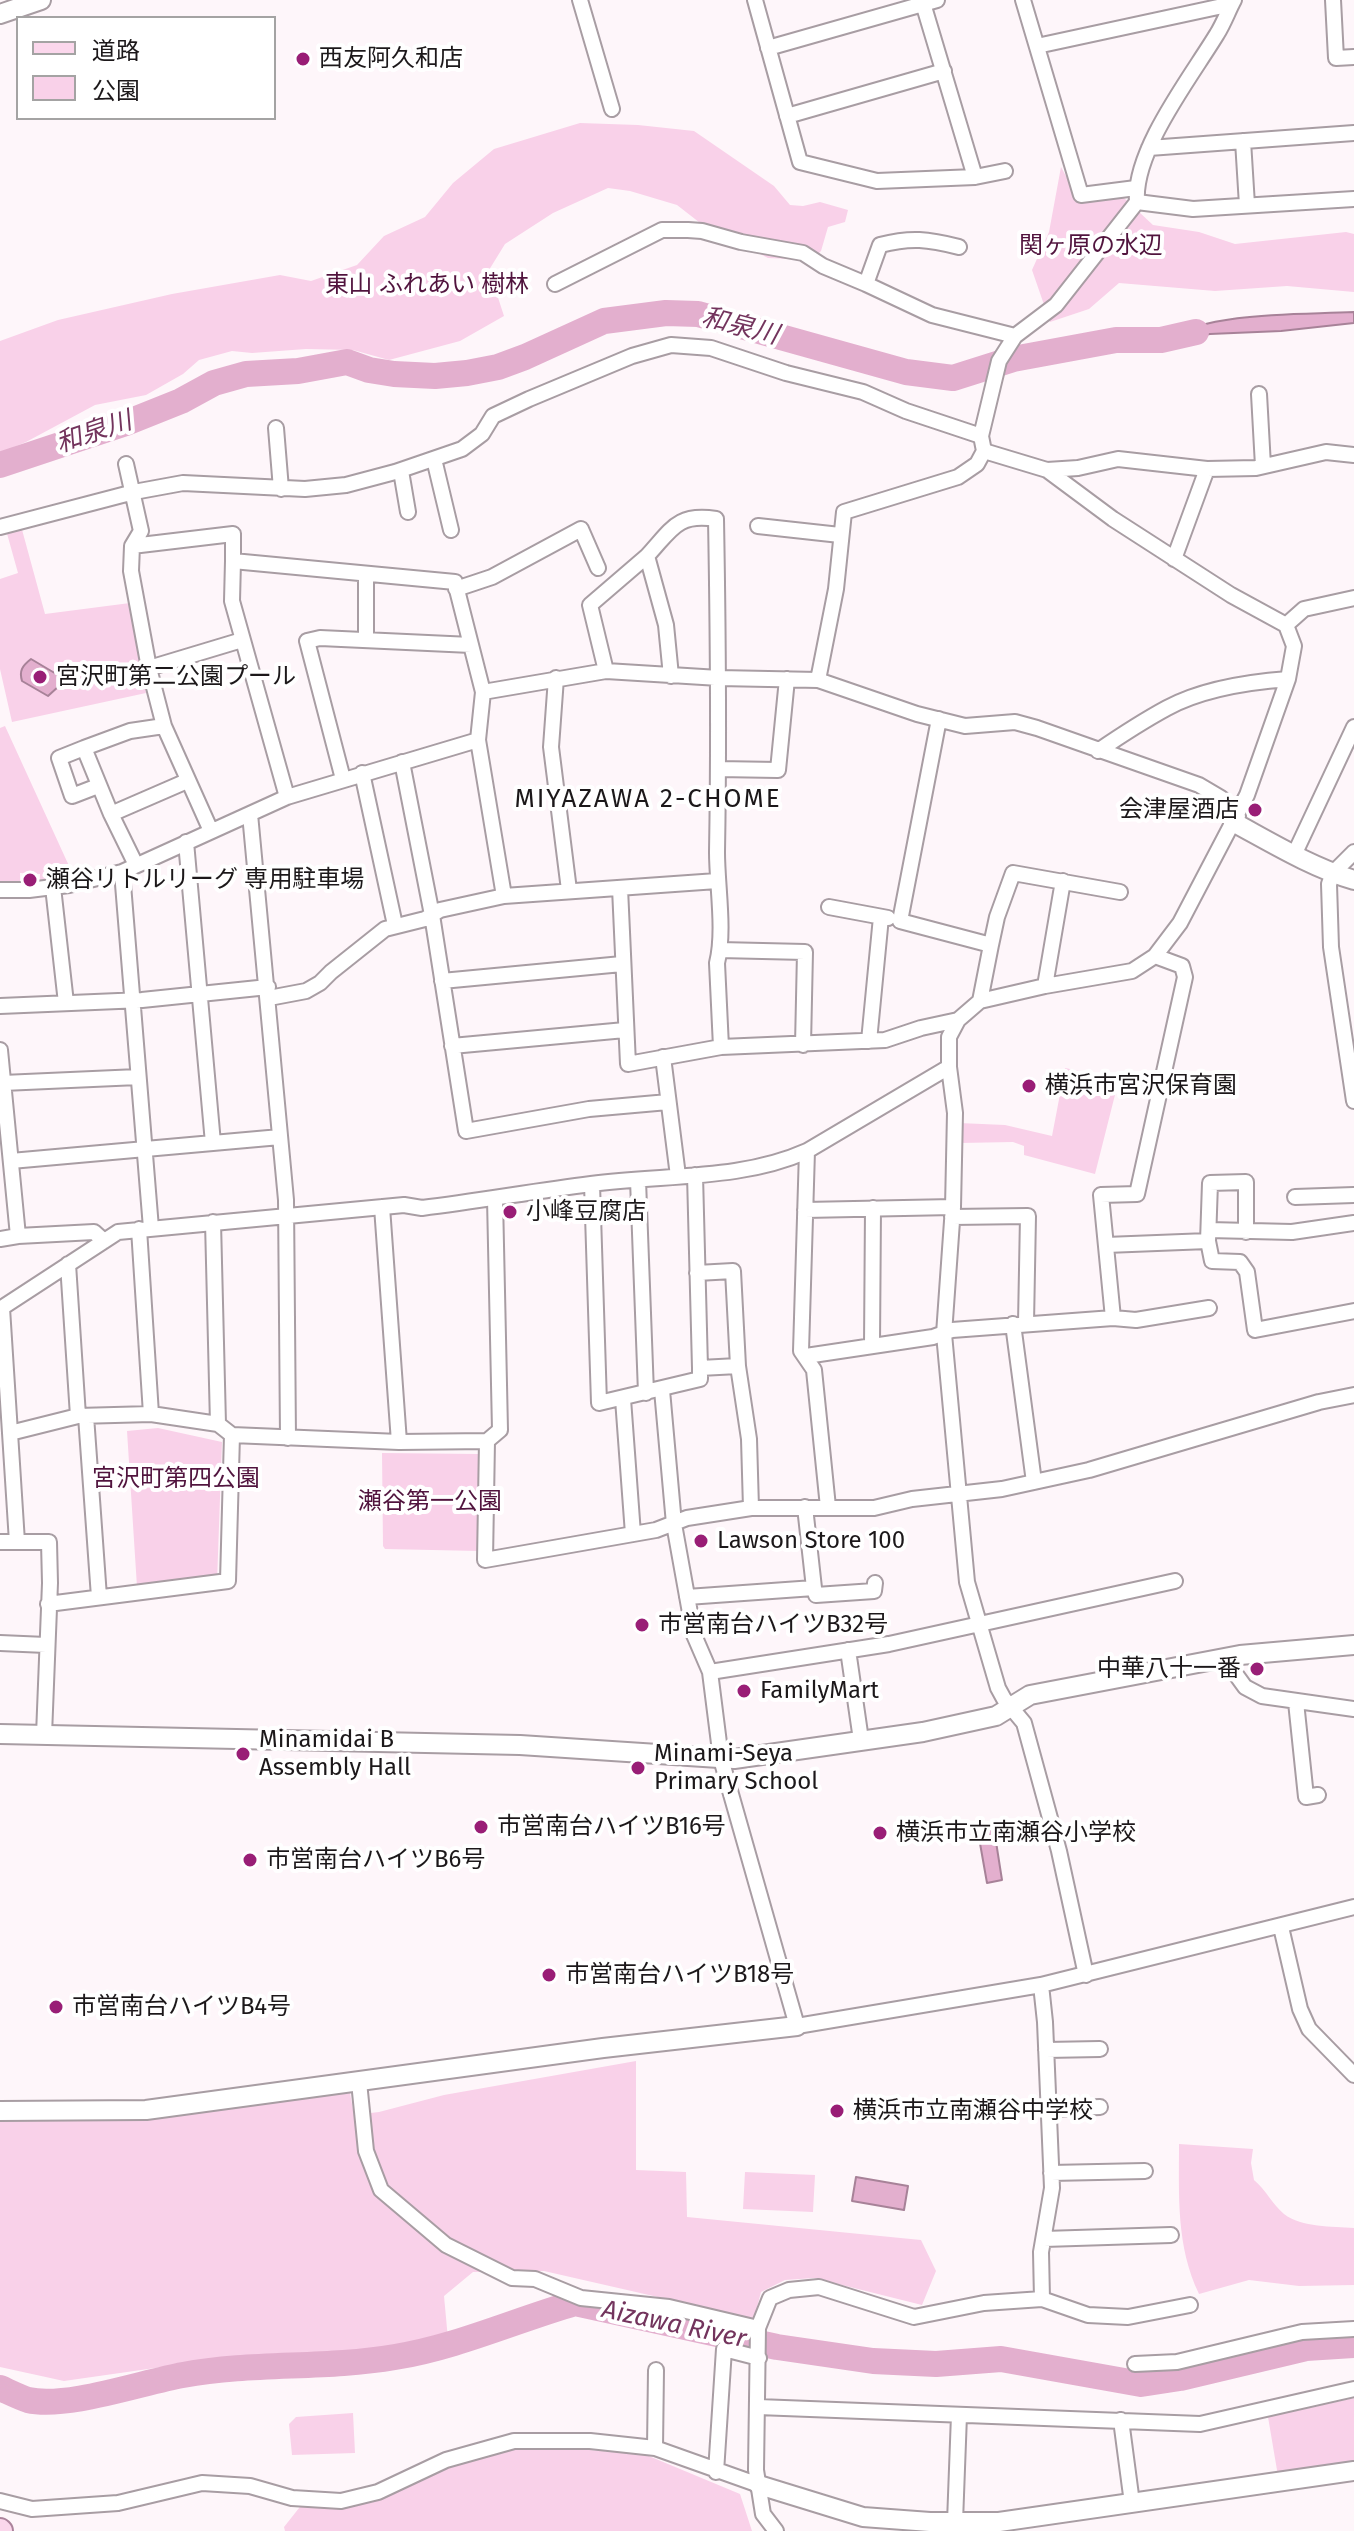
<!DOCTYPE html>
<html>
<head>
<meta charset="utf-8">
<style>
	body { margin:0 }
	#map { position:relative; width:1354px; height:2531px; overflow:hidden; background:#fef6fa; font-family:"Fira Sans","Noto Sans JP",sans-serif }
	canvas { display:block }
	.legend { position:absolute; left:16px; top:16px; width:260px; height:104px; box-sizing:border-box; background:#fff; border:2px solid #a4a3a3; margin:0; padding:10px 14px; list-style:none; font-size:24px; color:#1c181a }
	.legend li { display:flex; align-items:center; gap:16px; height:40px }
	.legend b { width:40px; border:2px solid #a4a3a3 }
</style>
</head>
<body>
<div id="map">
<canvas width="1354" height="2531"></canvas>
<ul class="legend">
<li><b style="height:10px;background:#fbd7ec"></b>道路</li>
<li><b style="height:22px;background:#f9d1e9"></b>公園</li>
</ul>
</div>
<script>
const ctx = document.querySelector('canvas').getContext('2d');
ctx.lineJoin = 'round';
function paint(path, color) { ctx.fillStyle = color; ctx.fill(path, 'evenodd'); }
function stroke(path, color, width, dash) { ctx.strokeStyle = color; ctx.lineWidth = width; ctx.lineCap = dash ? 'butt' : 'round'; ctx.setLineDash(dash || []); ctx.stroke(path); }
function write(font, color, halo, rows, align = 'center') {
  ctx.font = font + ' "Fira Sans","Noto Sans JP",sans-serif'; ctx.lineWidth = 8; ctx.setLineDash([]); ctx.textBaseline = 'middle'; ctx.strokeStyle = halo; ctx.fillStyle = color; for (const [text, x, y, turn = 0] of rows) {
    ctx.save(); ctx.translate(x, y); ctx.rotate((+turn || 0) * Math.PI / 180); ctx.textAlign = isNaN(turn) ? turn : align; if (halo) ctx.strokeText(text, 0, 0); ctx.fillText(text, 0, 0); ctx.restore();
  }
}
paint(new Path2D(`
	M580,123L638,125L694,131L774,186L790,205L803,206L820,202L848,210L845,222L828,227L821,251L812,260L768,258L704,226L677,205L630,191L608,188L553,213L505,244L489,270L504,316L460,341L389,360L353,350L306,349L252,353L232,351L199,360L183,374L146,395L95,405L26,442L0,453V341L58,320L172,294L280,275L311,281L357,265L384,236L425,217L453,183L494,149Z
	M1061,167L1079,200L1124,198L1153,225L1199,232L1235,244L1346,232L1354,234V292L1287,286L1215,291L1119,283L1089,309L1050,322L1032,270L1049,232Z
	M21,526L45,614L130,603L146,693L12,722L0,669V579L18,573L6,530Z
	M5,726L75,879L40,885V874L20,873V886H0V728Z
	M1065,1068L1119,1079L1095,1174L1024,1155V1146L1013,1142L960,1143L959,1123L1005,1125L1052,1136Z
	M158,1428L222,1442L217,1582L137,1587L127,1431Z
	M382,1453L478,1454L479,1551L385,1549L383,1546Z
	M636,2061V2170L686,2172L687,2217L921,2240L936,2271L922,2305L814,2278L785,2280L761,2292L754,2319L544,2271L473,2272L444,2296L449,2350L275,2370L169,2366L64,2381L0,2367V2117L150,2118L350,2093L354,2115L379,2112L444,2095Z
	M1179,2144L1253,2149L1251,2163L1254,2180C1266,2190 1273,2205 1284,2214C1302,2228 1332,2226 1354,2228V2285L1299,2286L1249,2280L1199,2294C1176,2246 1179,2196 1179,2144Z
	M745,2172L815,2175L813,2212L743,2209Z
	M1354,2398V2465L1278,2476L1268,2417Z
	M353,2413L355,2453L292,2455L289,2424L296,2417Z
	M521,2445L644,2454L740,2494L752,2531H285L284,2527L303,2503L346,2506L445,2467Z`), '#f9d1e9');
const water = new Path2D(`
	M1354,312V323L1281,331L1210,334L1171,341L1161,340C1217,311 1292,315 1354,312Z
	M31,659L58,675L59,686L48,696L22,681C19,671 22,666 31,659Z
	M994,1829L1002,1880L987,1883L978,1832Z
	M856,2177L908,2186L904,2210L852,2201Z`);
paint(water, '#e3afce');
stroke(water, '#a78298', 2);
stroke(new Path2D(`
	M0,465L126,423L181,401L214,383L246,374L298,371L347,362L369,370L394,374L435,376L467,373L498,367L525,357L604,321L666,313L698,314L906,372L953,378L1013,359L1116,340H1161L1196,332
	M0,2388C9,2392 19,2397 28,2400C67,2409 143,2382 183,2375C252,2362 325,2369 395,2357C457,2347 516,2320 575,2303L777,2347L873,2361L936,2364L1001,2359L1141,2384L1180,2378L1306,2348L1354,2345`), '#e3afce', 26);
const minor = new Path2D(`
	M580,0L612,109
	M755,0L800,162L877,181L975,177L1005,171
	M922,0L975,177
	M1023,0L1081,195L1136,188
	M1333,0L1336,58L1354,57
	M1037,46L1232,4
	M768,48L937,0
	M787,116L944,71
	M1243,141L1247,205
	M1149,148L1354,133
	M1137,202L1193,209L1354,199
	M959,247C928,239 911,237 880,245L866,284L932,315L1015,336
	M555,284L662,230H688L702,231L741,242L803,253L823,266L866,284
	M1259,394L1263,466
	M276,428L281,489
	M981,436L984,451L1047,470L1113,519L1231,595L1286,625
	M434,459L451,530
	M126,464L141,531L132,546L131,571L149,668L164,726L211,831
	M1047,470L1078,468L1118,459L1207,469L1256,468L1326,452L1354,455
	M401,471L408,512
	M758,526L840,535
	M0,527L134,492L183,483L305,489L346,485L395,472L462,449L482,434L493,416L529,399L632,356L671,345L711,348L786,373L863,392L906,411L981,436L999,361L1015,336L1056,305L1137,202C1133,151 1191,77 1217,34C1224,23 1228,11 1234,0
	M132,546L233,534V561L455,582L483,692L478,740L504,896
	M1174,559L1207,469
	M233,561L232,601L287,797
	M456,589L492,577L581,529L598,568
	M366,640V574
	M149,668L242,640
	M606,671L590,605L647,556
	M671,676L666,625L647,556C672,529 677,513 716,519C718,630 719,741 717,852C717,886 725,931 717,963L721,1047
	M556,678L551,747L569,890
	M818,680L836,589L844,512L958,477L977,464L984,451
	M483,692L606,671L719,678L818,680L917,714L965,726L1015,722L1037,728L1199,785L1221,798L1238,816
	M939,719L900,921L991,945L980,1001
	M84,748L59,758L72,796L98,786
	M1098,751C1120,736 1143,721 1167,708C1202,689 1248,682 1288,679
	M402,762L432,915L466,1131L589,1109L668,1102
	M718,769L778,770L787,679
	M362,773L395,925
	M343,779L307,641L320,638L471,645
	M111,814L187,781
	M250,814L286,1200L288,1438
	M186,842L213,1143
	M1354,852L1333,873L1329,884L1331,947L1354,1101
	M1294,855L1354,727
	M136,865L111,814L84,748L130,731L164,726
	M122,872L151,1228
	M53,887L66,1003
	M620,888L628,1064L721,1047L885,1040L921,1028L958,1020
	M0,890H29L69,885L122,872L287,797L478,740
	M829,907L888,918
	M991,945L997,917L1013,873L1120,892
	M720,950L805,952L803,1045
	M442,981L622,964
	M1045,986L1063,881
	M269,998L306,991L320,983L331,972L385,929L425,919L440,910L504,896L717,881
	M0,1006L142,1000L268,987
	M869,1041L881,917
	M452,1046L625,1030
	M0,1050L18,1236
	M663,1057L678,1176
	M3,1083L138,1077
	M807,1151L801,1351L814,1370L828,1507
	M11,1161L280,1137
	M695,1175L700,1368
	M638,1180L646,1393
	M592,1184L599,1403L700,1379V1368L738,1366
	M1295,1197L1354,1195
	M495,1199L500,1430L487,1441L485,1560L656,1530L687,1518L751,1508H874L912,1499L1002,1489L1089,1470L1319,1402L1354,1395
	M382,1207L399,1442
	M805,1210L953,1207
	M952,1217L1028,1216L1026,1323
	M213,1222L218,1424
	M139,1229L151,1414
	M1209,1230L1292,1232L1354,1223
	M1246,1232V1182L1210,1183L1208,1241L1212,1261L1240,1262L1247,1272L1255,1330L1354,1311
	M0,1239L18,1236L94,1232L104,1241
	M1106,1245L1208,1241
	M68,1264L78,1416
	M697,1273L733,1271L738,1366L749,1439L751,1508
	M2,1308L17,1542
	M0,1309L118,1232L404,1205L422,1208C479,1201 535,1191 591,1184C663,1174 740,1181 807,1151L949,1067
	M1113,1318L1101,1195L1137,1194L1185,977L1182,966L1155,956
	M1013,1324L1034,1482
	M872,1345L873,1208
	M806,1356L933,1337L952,1330L1113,1318L1136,1320L1209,1308
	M662,1390L674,1524L694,1635L710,1672L721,1759L797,2026L1041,1985
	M623,1399L633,1534
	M86,1416L99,1597
	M10,1433L78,1416L151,1414L218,1424L232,1435L399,1442L487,1441
	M0,1542H49L50,1583L44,1735
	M814,1588L816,1595L874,1591L875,1583
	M687,1597L814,1588L805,1507
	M48,1604L228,1581L232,1435
	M0,1643L46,1645
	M848,1650L861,1740
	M1224,1658L1245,1687L1262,1696L1354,1709
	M710,1672L889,1644L1175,1581
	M1296,1702L1306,1797L1318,1795
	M1281,1927L1300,2009L1309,2029L1354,2075
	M1086,1975L1059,1851L1024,1723L1004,1699L998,1688L967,1582L944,1334L953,1207L955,1113L949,1067V1037L958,1020L980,1001L1045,986L1132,971L1155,956L1180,923L1247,795L1288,679L1294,646L1286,625L1304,609L1354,598
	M1046,2050L1100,2049
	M359,2082L366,2151L381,2190L446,2245L512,2278L535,2279L581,2298L669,2307L758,2328
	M1048,2109L1100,2107
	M1051,2173L1145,2171
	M1044,2239L1171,2235
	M1042,2299L1088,2315L1128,2317L1190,2305
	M1135,2364L1177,2362L1302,2332L1354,2329
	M758,2407L1200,2424L1354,2389
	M1121,2420L1132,2503
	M655,2448L656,2370
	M716,2472L724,2349L759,2358
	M0,2501L32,2509L118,2503L202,2483L250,2486L292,2498L341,2501L378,2492L446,2460L514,2441H590L655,2448L759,2485
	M955,2522L959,2415
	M776,2531L763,2514L756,2470L758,2328L770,2298L789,2290L819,2287L914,2317L984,2303L1042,2299L1041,2252L1052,2188L1045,2022L1041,1985L1354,1907`);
const tertiary = new Path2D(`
	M0,14L41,0
	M1233,822C1272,843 1311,867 1354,880
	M0,1734L520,1745L734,1759L923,1732L996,1716L1030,1695L1240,1655L1354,1645
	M0,2111L146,2110L603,2048L797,2026
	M759,2485L863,2517L930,2522H999L1354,2471`);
const primary = new Path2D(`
	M0,2530L1,2531`);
stroke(minor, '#a89da3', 18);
stroke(tertiary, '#a89da3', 22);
stroke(primary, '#ab839b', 26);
stroke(minor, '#fff', 14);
stroke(tertiary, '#fff', 18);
stroke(primary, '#fbd7ec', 22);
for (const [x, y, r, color] of [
	[303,59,8,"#991e76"],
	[40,677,8,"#991e76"],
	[1255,810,8,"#991e76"],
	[30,880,8,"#991e76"],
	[1029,1086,8,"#991e76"],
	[510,1212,8,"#991e76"],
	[701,1541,8,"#991e76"],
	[642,1625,8,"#991e76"],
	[1257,1669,8,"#991e76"],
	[744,1691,8,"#991e76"],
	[243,1754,8,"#991e76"],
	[638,1768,8,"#991e76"],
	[481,1827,8,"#991e76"],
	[880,1833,8,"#991e76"],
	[250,1860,8,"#991e76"],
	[549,1975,8,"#991e76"],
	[56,2007,8,"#991e76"],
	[837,2111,8,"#991e76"]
]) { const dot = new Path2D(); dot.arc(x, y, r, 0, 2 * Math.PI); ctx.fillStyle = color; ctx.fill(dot); stroke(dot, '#fff', 3); }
write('24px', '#1c181a', '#fff', [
	["西友阿久和店",319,59],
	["宮沢町第二公園プール",56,677],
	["会津屋酒店",1239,810,"right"],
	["瀬谷リトルリーグ 専用駐車場",46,880],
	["横浜市宮沢保育園",1045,1086],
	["小峰豆腐店",526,1212],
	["Lawson Store 100",717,1541],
	["市営南台ハイツB32号",658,1625],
	["中華八十一番",1241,1669,"right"],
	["FamilyMart",760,1691],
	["Minamidai B",259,1740],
	["Assembly Hall",259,1768],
	["Minami-Seya",654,1754],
	["Primary School",654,1782],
	["市営南台ハイツB16号",497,1827],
	["横浜市立南瀬谷小学校",896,1833],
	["市営南台ハイツB6号",266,1860],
	["市営南台ハイツB18号",565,1975],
	["市営南台ハイツB4号",72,2007],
	["横浜市立南瀬谷中学校",853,2111]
], 'left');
write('24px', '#51143e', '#fff', [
	["関ヶ原の水辺",1091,246],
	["東山 ふれあい 樹林",427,285],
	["宮沢町第四公園",176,1479],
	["瀬谷第一公園",430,1502]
]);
write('italic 26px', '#73345d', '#fff', [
	["和泉川",740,327,14],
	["和泉川",94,433,-19],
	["Aizawa River",674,2325,12]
]);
ctx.letterSpacing = '2px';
write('26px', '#1c181a', '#fff', [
	["MIYAZAWA 2-CHOME",648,800]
]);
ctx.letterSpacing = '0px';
</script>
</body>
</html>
